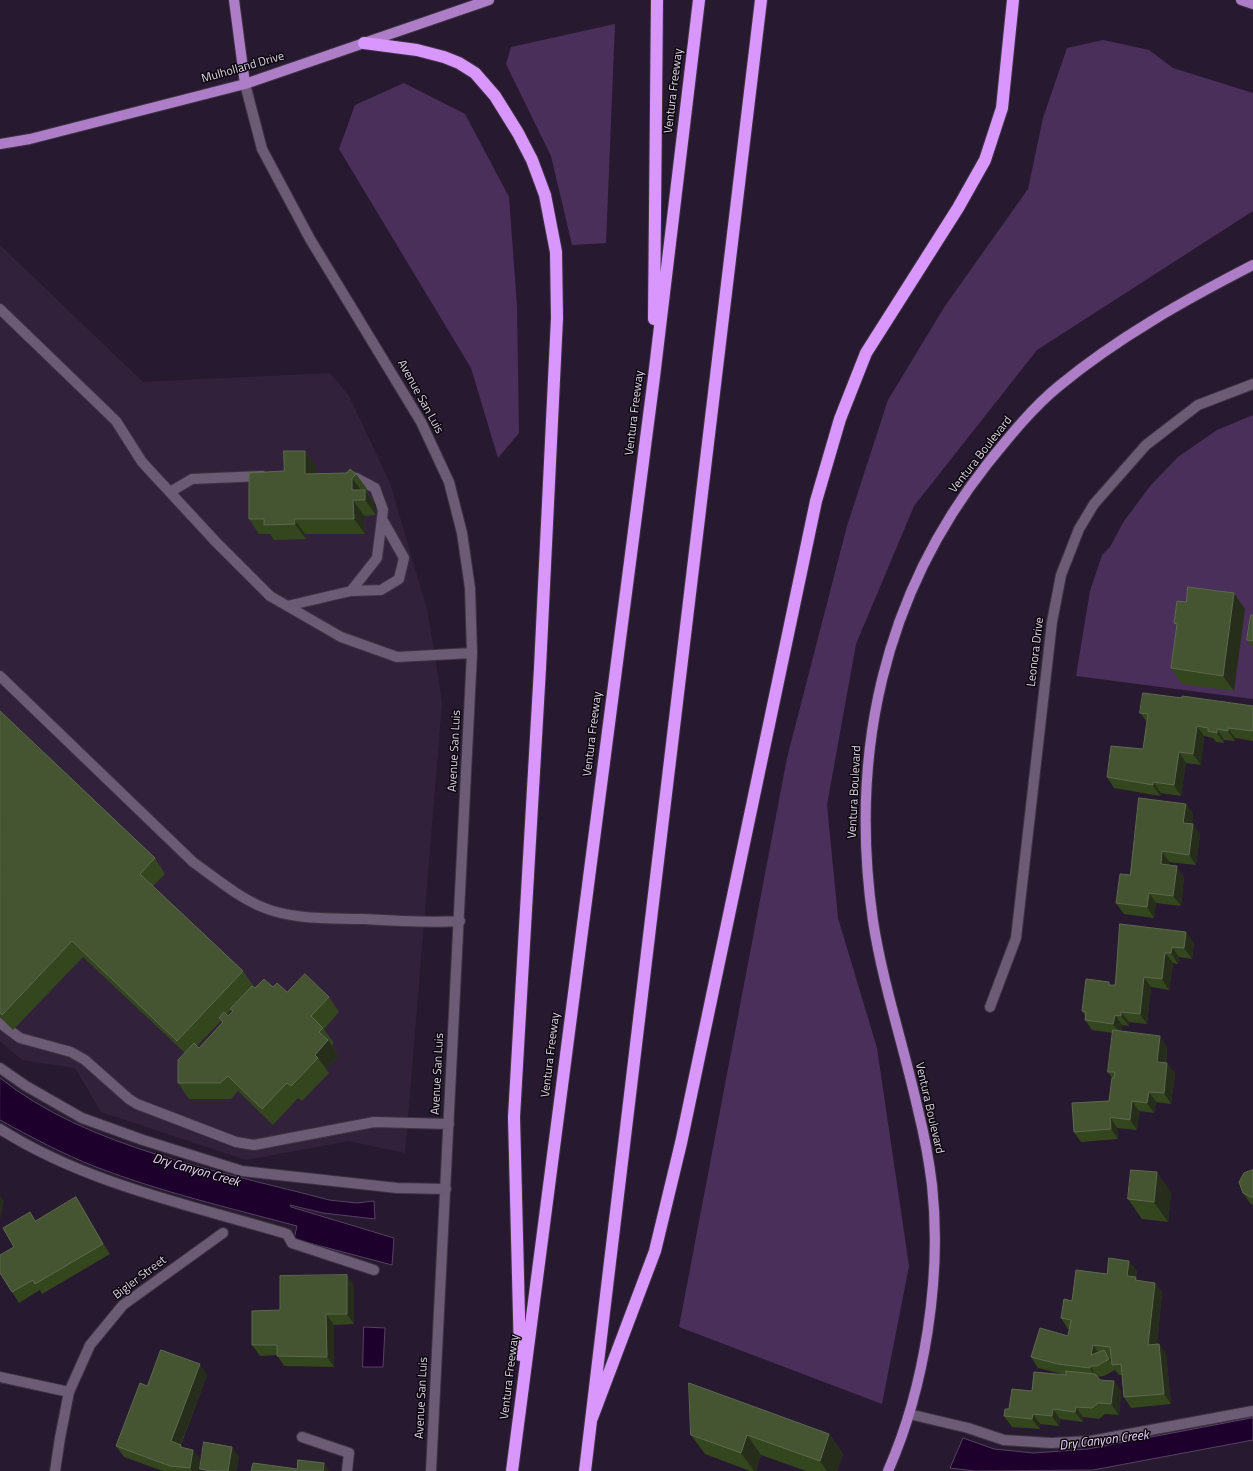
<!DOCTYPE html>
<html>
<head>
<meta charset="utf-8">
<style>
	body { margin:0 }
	canvas { display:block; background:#27192f }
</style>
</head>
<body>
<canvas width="1253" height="1471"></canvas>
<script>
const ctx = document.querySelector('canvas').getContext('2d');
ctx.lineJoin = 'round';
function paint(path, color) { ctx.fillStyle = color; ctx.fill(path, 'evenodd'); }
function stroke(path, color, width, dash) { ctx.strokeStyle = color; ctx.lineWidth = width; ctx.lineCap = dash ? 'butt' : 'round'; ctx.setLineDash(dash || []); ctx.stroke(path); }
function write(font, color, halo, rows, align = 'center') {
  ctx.font = font + ' "Titillium Web",sans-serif'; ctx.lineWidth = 3; ctx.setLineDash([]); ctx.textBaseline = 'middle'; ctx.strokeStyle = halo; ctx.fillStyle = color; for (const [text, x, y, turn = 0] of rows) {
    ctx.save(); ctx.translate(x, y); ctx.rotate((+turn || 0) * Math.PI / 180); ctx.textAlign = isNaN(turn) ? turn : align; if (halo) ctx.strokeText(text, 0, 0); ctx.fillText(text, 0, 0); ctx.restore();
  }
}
paint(new Path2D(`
	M0,245L143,382L330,373L349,396L390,483L428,613L442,703L405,1153L349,1141L246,1160L101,1112L75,1068L22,1060L0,1041Z`), '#32213b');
paint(new Path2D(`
	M615,24L606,243L572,245L551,156L506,64L511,47Z
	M1103,40L1149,50L1173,68L1253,93V211L1037,350L914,506L856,644L827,805L838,918L877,1048L909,1266L882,1404L679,1327L787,758L847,526L888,400L945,306L1028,189L1043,118L1067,48Z
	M404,83L465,114L509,197L517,307L519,433L498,458L471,368L339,149L355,105Z
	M1253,415V699L1076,676L1090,591L1102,555L1110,547L1124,521L1151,485L1178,457L1217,430Z`), '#4b2f5b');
const water = new Path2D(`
	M0,1078C89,1149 221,1171 329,1200L357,1203L374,1201L375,1219L323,1213L290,1205L291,1207L394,1238L392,1265L294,1239L297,1226C230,1208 161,1192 96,1167C63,1154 31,1137 0,1120Z
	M364,1327L385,1328L383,1367H363Z
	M1253,1418V1440L1093,1470L975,1471L950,1468L963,1438L994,1449L1034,1453L1088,1449Z`);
paint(water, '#1d002c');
stroke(water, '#574063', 1);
const minor = new Path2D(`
	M245,84L262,149L310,239L421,422L449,482L462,533L470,588L472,653L431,1471
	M0,309L116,421L142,462L216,542L270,596L341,637L397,657L472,653
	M170,492L192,479L262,476
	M351,591L381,590L399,579L404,558L382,519
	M287,606L351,591L377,558L383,510L375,488L356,478L349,477
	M0,676L193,862C214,877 238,897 262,907C293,920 329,918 362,919C395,921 427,923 460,921
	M990,1007L1016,938L1052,622L1061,575L1079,529L1094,504L1146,445L1198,405L1253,384
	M0,1023L20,1038L71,1052L85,1060L129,1099L137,1104L236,1142L254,1145L374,1122L449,1124
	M0,1068L26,1086L82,1118L143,1140L242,1171L397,1188L446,1189
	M0,1129C87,1184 190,1205 287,1234L292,1243L374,1270
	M0,1377L69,1392
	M909,1414L968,1428L1004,1440L1051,1443L1091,1441L1253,1411
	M302,1437L349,1453L347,1471
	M55,1471L60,1438L69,1392L90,1345L123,1305L223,1233`);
const major = new Path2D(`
	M234,0L245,84
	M1241,0L1253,4
	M0,144L30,139L245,84L489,0
	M888,1471C925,1387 942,1277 932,1185C929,1160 924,1134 918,1110C904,1047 883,985 873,921C849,754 883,596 988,463C1009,437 1033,407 1059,386C1117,338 1185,300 1253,265`);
const highway = new Path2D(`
	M364,43L417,50L444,57L459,63L475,73L495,96L518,133L532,160L545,195L556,252L557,318L540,668L514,1117L520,1355
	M654,319L657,0
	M592,1418L655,1251L681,1143L816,501L840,419L866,353L958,208L985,160L1002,108L1013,0
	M512,1471L654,377L699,0
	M585,1471L761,0`);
stroke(minor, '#3d3243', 12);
stroke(major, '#3d3243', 12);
stroke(highway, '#3d3243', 14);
stroke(minor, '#6b5b75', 10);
stroke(major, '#ad7ec7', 10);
stroke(highway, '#d996fd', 12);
paint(new Path2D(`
	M305,451L316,466V473L356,474L367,489L366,490L376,505V515L364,516L365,534H305L306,539L274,540L270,534H259L249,519L284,471Z
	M1234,593L1245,609L1234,691L1182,684L1171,668L1176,627L1174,623L1186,602Z
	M1253,615V648L1247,640Z
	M1182,698L1253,706V741L1235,738V741L1224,740V743L1216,742L1213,738L1204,736L1201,765L1186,763L1181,796L1161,793L1160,796L1114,788L1107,777L1143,749L1147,722L1140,713Z
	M0,711L155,858L165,874L153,886L243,971L255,988L273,987L287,992L329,997L339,1012L324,1029L334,1043L332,1045L339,1056L326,1069L329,1073L302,1101L298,1098L273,1125L238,1091L231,1099H189L178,1083L185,1053L83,957L13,1030L0,1017ZM231,1010L232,1012L228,1016L227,1015ZM221,1021L222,1023L199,1048L197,1046Z
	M1186,804L1193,814L1192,824L1200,834L1196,865L1169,862V865L1184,877L1181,906L1156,903L1154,918L1124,914L1116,903Z
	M1120,924L1194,943L1192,959L1179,957L1178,964L1173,963L1169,990L1151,987L1147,1024L1129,1022V1026L1122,1025L1121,1031L1167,1047L1166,1063L1175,1073L1171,1104L1156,1102L1154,1113L1139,1111L1137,1130L1117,1128L1118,1139L1081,1142L1074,1132L1109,1101L1112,1078L1108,1072L1113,1033L1092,1030L1085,1020V1016L1082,1011L1111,985H1115Z
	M1253,1170V1205L1250,1203L1243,1193Z
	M1171,1192L1168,1222L1142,1219L1128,1199Z
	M83,1208L110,1254L42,1294L40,1290L19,1303L12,1292L14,1247L30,1212L36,1221Z
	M1137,1271L1136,1277L1138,1281L1155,1283L1162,1293L1157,1344H1159L1166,1354L1171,1404L1131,1408L1124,1397L1122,1375H1119L1115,1370L1104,1376L1097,1377L1100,1380L1121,1391L1119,1415L1105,1414L1099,1419L1083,1417V1422L1060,1419L1059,1426L1040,1424V1429L1012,1427L1004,1416L1009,1409L1032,1391L1066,1375L1038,1368L1031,1357L1068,1336L1070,1329H1068L1061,1318L1072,1301L1107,1274Z
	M354,1285V1324L334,1325V1367L284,1366L277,1355L260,1356L252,1345L280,1310Z
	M207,1375L181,1445L183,1448L193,1450L200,1460L199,1471H163L124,1457L116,1446L147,1386Z
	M829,1434L843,1454L837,1471H806L761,1455L756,1471H750L705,1454L691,1435Z`), '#33461d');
paint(new Path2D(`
	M305,451L316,466V489L305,474Z
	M352,478L363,493L352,490Z
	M365,490L376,505V515L365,500Z
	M353,500L364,516L365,534L354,519Z
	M294,519L305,534L306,539L295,524Z
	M1234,593L1245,609L1234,691L1223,676Z
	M1197,726L1204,736L1201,765L1193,754Z
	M1228,728L1235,738V741L1228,731Z
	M1217,729L1224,740V743L1217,733Z
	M1179,752L1186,763L1181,796L1174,785Z
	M1153,782L1161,793L1160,796L1153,785Z
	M1186,804L1193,814L1191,833L1183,823Z
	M1193,824L1200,834L1196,865L1189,855Z
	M1162,851L1169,862L1168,875L1161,864Z
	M1177,866L1184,877L1181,906L1173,896Z
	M1149,893L1156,903L1154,918L1147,907Z
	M1186,932L1194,943L1192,959L1184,948Z
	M1172,947L1179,957L1178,964L1171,953Z
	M1165,953L1173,963L1169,990L1162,979Z
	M1144,977L1151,987L1147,1024L1140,1014Z
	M1121,1012L1129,1022V1026L1121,1016Z
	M1115,1015L1122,1025L1121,1034L1113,1024Z
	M1160,1036L1167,1047L1164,1072L1157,1062Z
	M328,1040L339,1056L326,1069L318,1058L315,1055Z
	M1167,1063L1175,1073L1171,1104L1164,1093Z
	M1149,1092L1156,1102L1154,1113L1147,1103Z
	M1132,1101L1139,1111L1137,1130L1130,1120Z
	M1110,1117L1117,1128L1118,1139L1111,1129Z
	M1157,1172L1171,1192L1168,1222L1154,1202Z
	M0,1195L4,1201L0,1220Z
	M76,1197L83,1208L110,1254L103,1244Z
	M1129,1261L1137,1271L1136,1278L1143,1288L1127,1276Z
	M347,1275L354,1285V1324L347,1314Z
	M1155,1283L1162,1293L1156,1355L1148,1345Z
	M326,1314L334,1325V1367L327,1357Z
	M1159,1344L1166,1354L1171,1404L1164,1394Z
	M1093,1345L1100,1355L1099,1365L1091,1355Z
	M1104,1350L1111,1360L1113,1365L1109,1359Z
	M200,1364L207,1375L178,1451L171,1441Z
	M1090,1366L1097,1377V1379L1090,1368Z
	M1114,1381L1121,1391L1119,1415L1111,1404Z
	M1076,1407L1083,1417V1422L1075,1412Z
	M1053,1409L1060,1419L1059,1426L1052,1416Z
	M1033,1414L1040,1424V1429L1032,1419Z
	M829,1434L843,1454L837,1471H827L820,1461Z
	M747,1435L761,1455L756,1471H754L741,1453Z
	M232,1447L239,1457L237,1471H228Z
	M193,1450L200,1460L199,1471H192L190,1468Z
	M324,1463L329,1471H323Z`), '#262d1b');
const building = new Path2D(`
	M284,451H305V474L347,473L350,469L356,474L352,478V490H365V500H353L354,519H294L295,524L264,525V519H249V473L284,471Z
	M1188,587L1234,593L1223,676L1171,668L1177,624L1174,623L1177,601L1186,602Z
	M1251,615H1253V641L1247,640Z
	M1143,693L1182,698V696L1253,706V731L1228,728V731L1217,729V733L1208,731V728L1197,726L1193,754L1179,752L1174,785L1153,782V785L1107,777L1111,746L1143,749L1148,714L1140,713Z
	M0,711L155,858L140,874L243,971L177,1041L72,941L2,1015L0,1012Z
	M1139,798L1186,804L1183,823L1193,824L1189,855L1162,851L1161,864L1177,866L1173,896L1149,893L1147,907L1116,903L1120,874L1130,875Z
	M1120,924L1186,932L1184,948L1172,947L1171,953H1165L1162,979L1144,977L1140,1014L1121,1012V1016L1115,1015L1113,1024L1085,1020L1086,1012L1082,1011L1086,979L1109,982V985H1115Z
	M305,974L329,997L311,1016L323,1028L319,1032L328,1040L315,1055L318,1058L291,1086L287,1083L262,1109L228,1076L220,1083H178V1060L194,1043L199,1048L223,1022L219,1018L224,1012L228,1016L233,1011L230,1009L252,986L255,988L264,979L273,987L277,983L287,992Z
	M1113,1030L1160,1036L1157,1062L1167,1063L1164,1093L1149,1092L1147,1103L1132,1101L1130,1120L1110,1117L1111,1129L1074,1132L1072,1103L1109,1101L1112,1078H1114L1115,1072H1108Z
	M1131,1170L1157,1172L1154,1202L1128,1199Z
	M1253,1170V1197H1251L1243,1193L1239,1182L1244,1173Z
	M76,1197L103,1244L35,1284L33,1280L12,1292L0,1273V1255L14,1247L3,1228L30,1212L35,1221Z
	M1109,1258L1129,1261L1127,1276L1136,1277L1135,1280L1155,1283L1148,1345L1159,1344L1164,1394L1124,1397L1121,1364L1112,1365L1110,1347L1093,1345L1091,1355L1104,1350L1109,1359L1097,1366H1090V1368L1058,1364L1031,1357L1040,1328L1068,1336L1071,1320L1061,1318L1064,1299L1072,1301L1076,1270L1107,1274Z
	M347,1275V1314H326L327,1357L277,1356V1345H252V1311L280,1310V1276Z
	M161,1350L200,1364L171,1441L181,1445L180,1447L193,1450L190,1468L170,1466L116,1446L140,1383L147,1386Z
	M1066,1371L1095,1374L1100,1380L1114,1381L1111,1404L1098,1403L1092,1408L1076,1407L1075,1412L1053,1409L1052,1416L1033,1414L1032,1419L1004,1416L1005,1409H1009L1012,1389L1032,1391L1034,1372L1066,1375Z
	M689,1383L829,1434L820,1461L747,1435L741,1453L691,1435Z
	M204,1442L232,1447L228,1471H210L200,1469Z
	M298,1460L324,1463L323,1471H251L253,1463L297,1469Z`);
paint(building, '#455532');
stroke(building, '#5d694e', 1);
write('12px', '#ded5e4', '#0d0710', [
	["Mulholland Drive",243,68,-16],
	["Ventura Freeway",674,91,-83],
	["Avenue San Luis",420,397,61],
	["Ventura Freeway",635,413,-83],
	["Ventura Boulevard",981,455,-52],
	["Leonora Drive",1036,652,-83],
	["Ventura Freeway",593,734,-83],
	["Avenue San Luis",455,751,-87],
	["Ventura Boulevard",855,792,-87],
	["Ventura Freeway",551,1055,-83],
	["Avenue San Luis",438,1074,-87],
	["Ventura Boulevard",929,1108,77],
	["Bigler Street",140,1278,-37],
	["Ventura Freeway",510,1377,-83],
	["Avenue San Luis",422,1398,-87]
]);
write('italic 13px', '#ebd2fa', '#0d0710', [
	["Dry Canyon Creek",196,1171,16],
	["Dry Canyon Creek",1104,1441,-7]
]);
</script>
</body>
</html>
